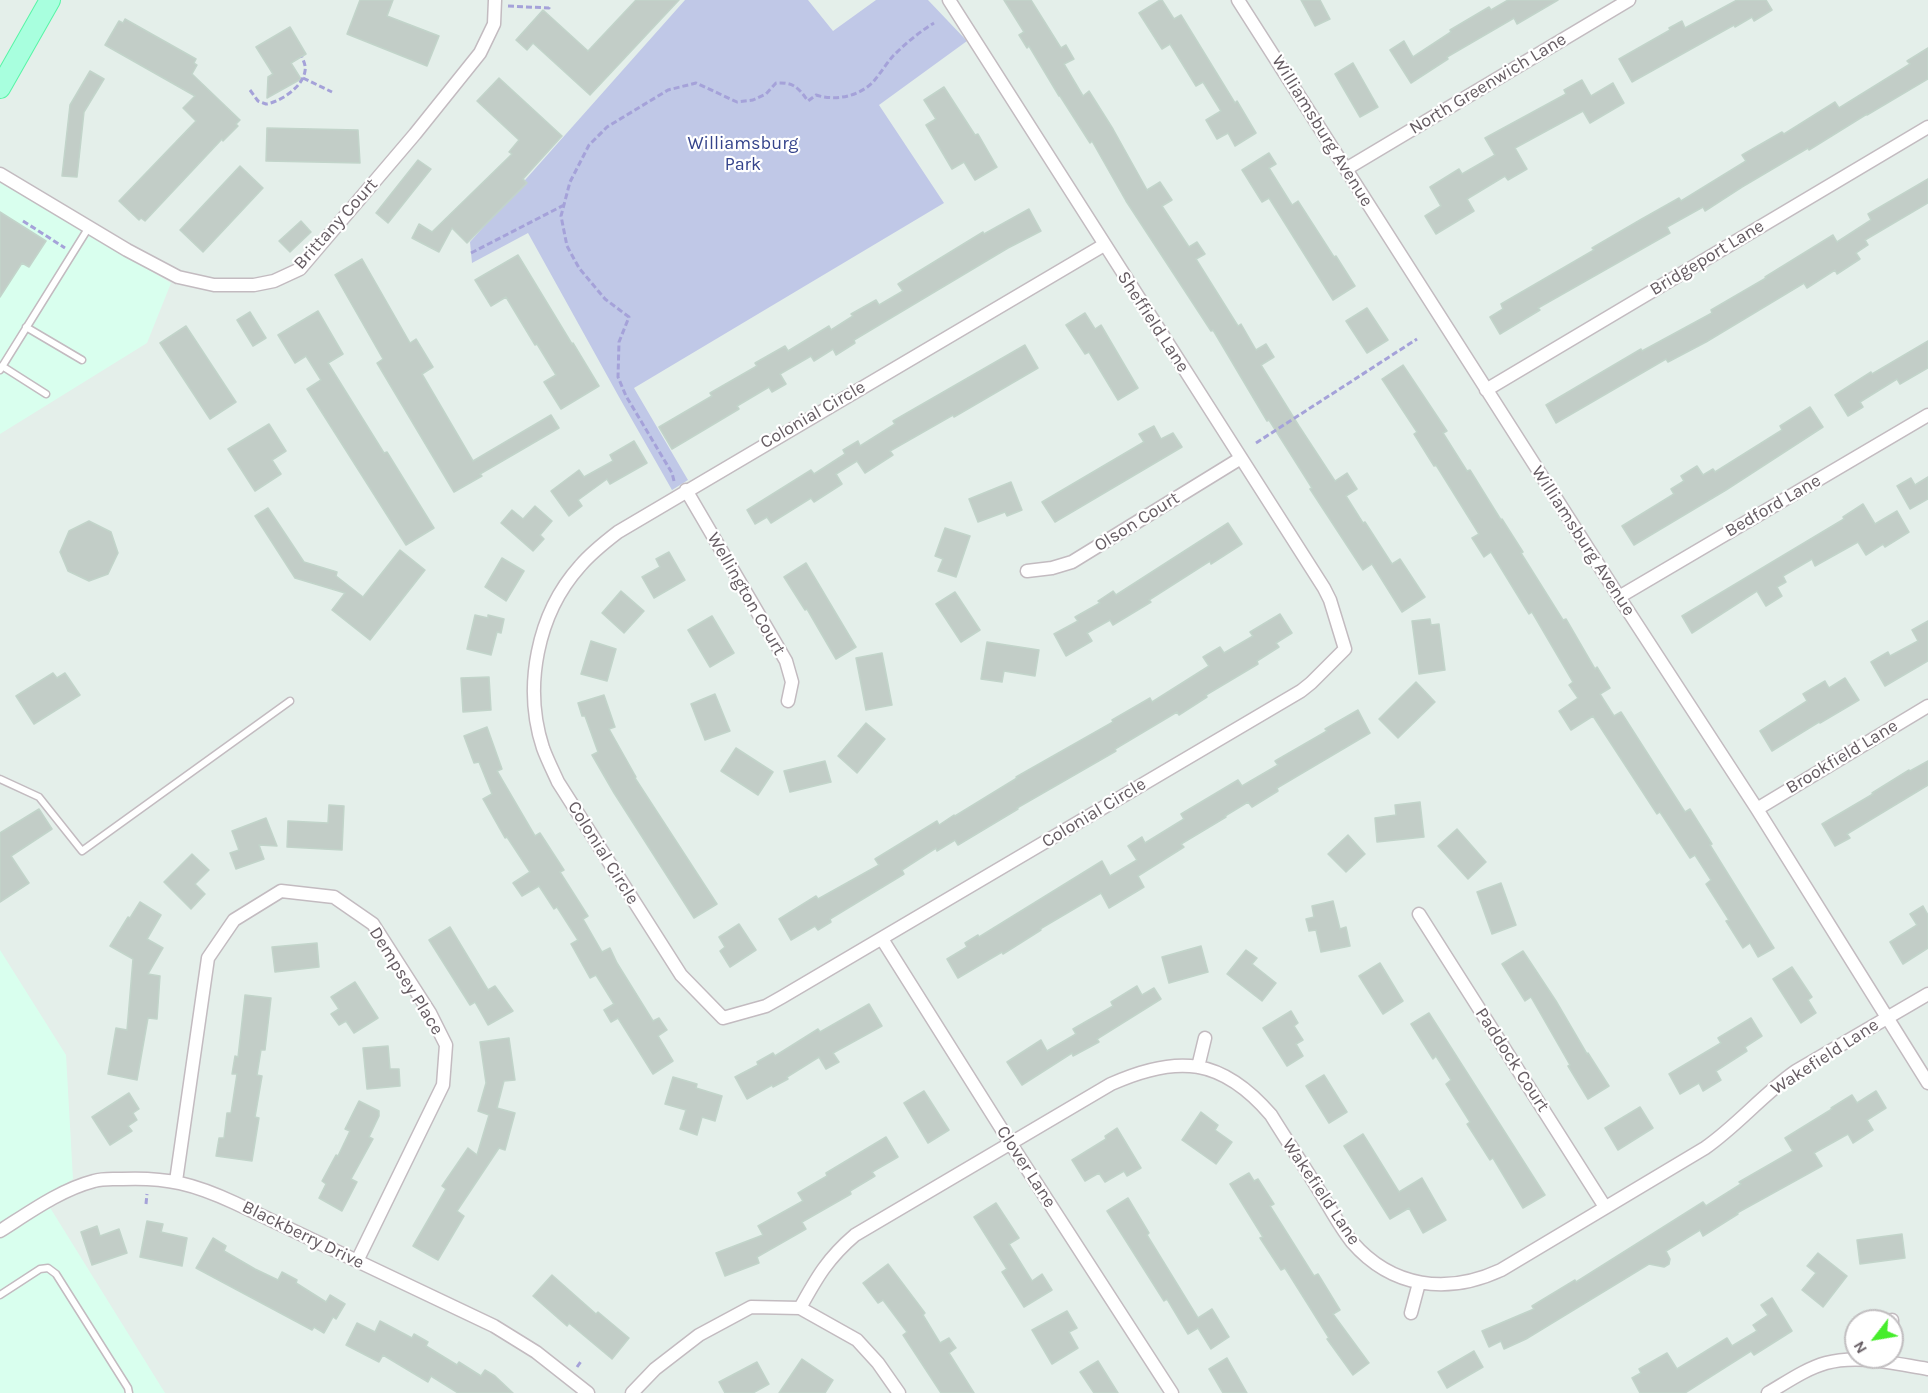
<!DOCTYPE html>
<html>
<head>
<meta charset="utf-8">
<style>
	body { margin:0 }
	#map { position:relative; width:1928px; height:1393px; overflow:hidden; background:#e4efea; font-family:Karla,sans-serif }
	canvas { display:block }
	.north { position:absolute; left:1844px; top:1309px; width:60px; height:60px; box-sizing:border-box; background:#fff; border:2px solid #c1bec0; border-radius:50%; rotate:239deg; font-size:16px; font-weight:700; line-height:24px; text-align:center; color:#655c62 }
	.north::after { content:''; display:block; margin:auto; width:21px; height:27px; background:#46ed2b; clip-path:polygon(50% 0,100% 100%,50% 72%,0 100%) }
</style>
</head>
<body>
<div id="map">
<canvas width="1928" height="1393"></canvas>
<div class="north">N</div>
</div>
<script>
const ctx = document.querySelector('canvas').getContext('2d');
ctx.lineJoin = 'round';
function paint(path, color) { ctx.fillStyle = color; ctx.fill(path, 'evenodd'); }
function stroke(path, color, width, dash) { ctx.strokeStyle = color; ctx.lineWidth = width; ctx.lineCap = dash ? 'butt' : 'round'; ctx.setLineDash(dash || []); ctx.stroke(path); }
function write(font, color, halo, rows, align = 'center') {
  ctx.font = font + ' Karla,sans-serif'; ctx.lineWidth = 4.5; ctx.setLineDash([]); ctx.textBaseline = 'middle'; ctx.strokeStyle = halo; ctx.fillStyle = color; for (const [text, x, y, turn = 0] of rows) {
    ctx.save(); ctx.translate(x, y); ctx.rotate((+turn || 0) * Math.PI / 180); ctx.textAlign = isNaN(turn) ? turn : align; if (halo) ctx.strokeText(text, 0, 0); ctx.fillText(text, 0, 0); ctx.restore();
  }
}
paint(new Path2D(`
	M0,182L171,283L147,343L0,434Z
	M0,950L66,1055L73,1179L0,1224Z
	M49,1206L165,1393H0V1237Z`), '#d9ffee');
paint(new Path2D(`
	M685,0H808L833,31L876,0H928L967,41L879,105L944,203L634,388L688,480L672,490L619,397L528,233L472,263L470,242Z`), '#c0c8e7');
const building = new Path2D(`
	M360,0H393L387,16L439,36L427,66L347,34Z
	M636,0H679L590,95L533,43L527,50L516,40L543,10L588,51Z
	M1004,0H1031L1061,48L1066,45L1074,59L1064,64L1083,96L1089,91L1113,129L1147,190L1160,182L1172,200L1162,206L1189,247L1197,242L1205,254L1196,259L1238,326L1241,324L1256,350L1266,344L1274,357L1261,365L1299,426L1335,481L1347,473L1357,489L1346,496L1363,523L1365,522L1392,564L1400,559L1425,597L1402,612L1372,564L1363,570L1310,489L1312,488L1269,420L1267,421L1213,330L1211,331L1126,201L1092,141L1090,143L1060,96H1059L1029,46L1027,48L1019,35L1024,32Z
	M1160,0H1162L1174,19L1181,15L1235,103L1237,101L1256,133L1235,146L1228,133L1217,139L1206,120L1221,111L1203,82L1196,86L1170,44L1162,49L1139,13Z
	M1301,0H1320L1330,19L1315,26Z
	M1508,0H1558L1517,24L1514,18L1447,57L1448,59L1411,83L1390,50L1404,41L1413,57L1451,32L1450,30L1489,7L1491,10Z
	M1737,0H1766L1772,10L1754,21L1752,17L1735,27L1734,25L1632,82L1619,59L1670,30L1669,28L1682,21L1685,28Z
	M125,19L196,59L194,63L197,65L192,74L240,120L236,124L238,126L223,141L222,139L145,221L141,218L139,220L119,201L196,121L183,108L195,96L105,45L119,21L123,23Z
	M290,27L306,54L291,63L301,79L267,98L268,77L273,74L256,47Z
	M1928,48V79L1867,115V114L1809,150L1808,148L1742,187L1705,211L1703,207L1667,227L1670,233L1538,308L1540,310L1500,334L1490,317L1503,309L1501,304L1594,250L1592,248L1640,220L1679,198L1681,201L1746,161L1742,155L1782,132L1784,134L1835,102L1839,108L1910,64L1907,61Z
	M1353,63L1378,107L1360,117L1335,74Z
	M90,71L104,79L84,112L77,177L62,176L70,105Z
	M499,78L562,136L523,179L527,183L467,243L452,228L439,252L412,238L419,224L432,232L512,154L509,152L519,140L477,101Z
	M1582,80L1591,96L1613,83L1624,103L1590,123L1583,111L1515,148L1527,169L1508,180L1505,176L1467,199L1474,211L1436,234L1425,216L1441,206L1430,187L1459,169L1462,174L1495,155L1485,138L1566,94L1564,90Z
	M944,87L975,135L978,134L997,167L975,180L964,162L952,169L926,125L936,119L924,100Z
	M267,128L358,130L360,163L266,161Z
	M1269,153L1276,164L1269,168L1292,205L1298,201L1334,257L1336,256L1355,286L1333,300L1269,198L1262,202L1242,170Z
	M418,160L431,169L388,223L376,213Z
	M240,166L263,188L203,252L180,230Z
	M1928,179V203L1865,240L1868,245L1856,253L1860,259L1837,274L1835,270L1807,288L1804,283L1706,342L1668,362L1666,359L1556,423L1546,405L1641,349L1642,351L1712,313L1711,310L1766,278L1765,277L1833,235L1837,242L1871,220L1868,214Z
	M1029,209L1041,231L1008,248L854,340L855,343L836,355L833,349L814,361L811,356L780,374L786,384L772,392L769,387L737,406L739,409L672,449L659,427L712,396L710,393L757,366L755,363L785,346L788,351L829,326L831,330L853,316L851,314L876,300L879,305L903,291L898,284L983,232L984,234Z
	M0,212L46,241L29,267L22,263L0,297Z
	M301,221L311,232L290,252L279,241Z
	M518,255L572,344L573,343L599,386L561,409L544,382L556,375L537,344L535,345L506,297L491,306L475,280Z
	M362,259L410,343L416,339L433,367L422,374L473,461L551,415L559,428L480,474L482,476L454,492L377,363L383,359L335,275Z
	M1367,308L1388,340L1367,353L1346,321Z
	M318,311L343,354L328,363L384,453L387,452L434,528L406,545L307,389L321,380L306,356L295,363L278,335Z
	M250,312L266,338L253,346L237,320Z
	M1085,313L1095,329L1101,325L1138,388L1118,400L1089,352L1085,354L1066,325Z
	M186,326L236,402L210,419L160,343Z
	M1928,341V368L1900,384L1897,379L1860,402L1863,407L1848,416L1835,395L1871,372L1872,374Z
	M1025,345L1038,368L954,417L953,415L890,451L893,455L865,473L857,461L836,474L842,484L814,502L811,498L771,523L767,517L755,524L747,510L811,470L814,474L845,454L843,450L858,441L860,446L895,424L893,421Z
	M1403,365L1447,431L1443,433L1467,471L1470,470L1501,520L1502,519L1523,552L1521,553L1563,620L1566,619L1595,669L1597,667L1610,688L1600,694L1614,716L1621,712L1685,812L1690,809L1712,844L1710,845L1774,948L1758,957L1750,943L1743,948L1726,921L1729,920L1706,884L1711,880L1695,855L1690,858L1660,812L1657,814L1593,716L1571,730L1559,711L1578,698L1569,685L1573,682L1532,612L1529,614L1491,552L1484,557L1472,538L1479,534L1436,465L1434,466L1414,434L1417,432L1382,379Z
	M1810,407L1823,427L1726,490L1634,545L1622,526L1674,494L1671,489L1684,481L1681,476L1697,466L1703,475L1713,469L1715,472L1782,430L1780,426Z
	M269,424L286,451L272,460L281,474L255,491L228,449Z
	M1154,426L1161,439L1173,433L1182,447L1055,522L1042,502L1144,442L1139,434Z
	M634,441L647,463L610,484L607,479L578,500L582,506L569,516L551,491L579,470L584,477L613,461L610,455Z
	M1928,477V499L1910,509L1897,486L1911,478L1915,485Z
	M1011,482L1022,510L1007,516L1005,512L978,522L969,499Z
	M1863,504L1875,524L1897,511L1909,532L1885,547L1883,544L1866,555L1858,542L1815,566L1812,559L1783,576L1786,582L1777,587L1782,596L1766,606L1757,591L1692,633L1682,616L1844,519L1843,517Z
	M535,506L552,521L540,535L544,539L533,551L501,523L512,510L523,519Z
	M268,508L304,562L337,572L336,576L363,597L400,550L425,570L370,640L332,610L345,593L295,578L255,516Z
	M89,521L111,532L118,553L108,574L89,581L68,571L60,552L69,531Z
	M1228,523L1242,544L1211,564L1210,561L1149,600L1151,602L1113,625L1110,620L1087,633L1092,641L1066,656L1054,634L1078,621L1075,617L1100,603L1098,601L1113,591L1116,595Z
	M945,528L970,536L956,577L938,571L943,559L935,556Z
	M669,552L685,580L654,598L642,577L660,567L656,559Z
	M502,558L524,571L506,601L485,587Z
	M806,563L856,647L836,659L807,609L805,610L784,577Z
	M621,591L644,611L624,633L602,613Z
	M955,592L980,630L961,642L936,604Z
	M1280,614L1292,633L1276,643L1279,647L1257,661L1258,664L1206,695L1207,697L1179,715L1177,712L1115,749L1116,751L1017,808L1018,809L958,845L955,840L937,851L936,848L902,870L904,874L830,919L831,922L818,930L815,926L791,940L779,919L816,896L818,899L879,865L875,859L937,821L939,825L954,815L955,816L1017,778L1016,777L1113,722L1112,720L1150,698L1152,702L1209,666L1203,657L1220,647L1224,653L1253,636L1250,632Z
	M475,615L488,618V615L504,619L501,633L497,632L491,655L467,649Z
	M712,616L734,653L710,667L688,630Z
	M1430,619L1431,625L1439,624L1445,670L1419,674L1412,621Z
	M1928,621V661L1885,686L1871,662L1888,652L1890,656L1918,641L1912,630Z
	M591,641L616,649L607,681L581,674Z
	M987,642L1039,650L1035,676L1004,671L1002,682L981,679Z
	M882,653L892,705L866,710L856,658Z
	M53,673L57,678L65,673L80,695L34,724L16,696Z
	M489,677L491,710L463,712L461,678Z
	M1845,678L1859,700L1820,723L1819,722L1772,751L1760,731L1807,701L1803,694L1825,681L1829,688Z
	M1416,682L1435,702L1398,738L1379,719Z
	M715,694L730,731L705,740L691,704Z
	M604,695L615,727L609,729L636,777L635,778L717,904L694,918L614,793L592,755L598,752L585,716H582L578,703Z
	M1358,710L1370,733L1277,788L1278,791L1252,807L1248,802L1225,816L1226,817L1181,844L1184,847L1138,876L1144,887L1109,908L1101,893L1040,929L1041,930L1003,954L1002,952L958,978L947,959L967,947L965,943L978,935L979,937L1102,861L1110,876L1137,860L1128,846L1142,837L1145,843L1184,819L1181,814L1238,780L1242,786L1278,765L1275,761L1327,731L1325,729Z
	M866,723L885,739L857,773L838,756Z
	M487,727L502,769L497,771L535,836L540,833L564,870L560,872L588,916L583,919L602,952L610,948L617,963L653,1021L659,1018L667,1030L658,1036L673,1061L653,1074L618,1018L611,1022L604,1010L614,1004L596,975L590,978L571,944L578,940L557,907L554,909L539,886L522,896L513,883L530,872L507,837L505,838L483,799L492,794L479,762L474,763L464,736Z
	M736,748L773,772L758,795L721,771Z
	M825,761L831,782L790,792L784,771Z
	M1928,761V785L1847,834L1850,838L1835,846L1822,824L1873,794L1872,793L1909,770L1910,771Z
	M1420,802L1424,837L1377,842L1375,818L1396,815L1395,805Z
	M329,805L344,806L342,850L287,847L288,821L328,823Z
	M39,809L52,829L11,856L29,883L0,902V833Z
	M266,818L277,846L259,845L264,859L236,869L230,853L239,850L232,831Z
	M1457,829L1486,862L1468,879L1438,846Z
	M1348,835L1365,854L1346,872L1328,854Z
	M192,854L209,870L195,884L205,894L191,909L164,882Z
	M1501,883L1516,925L1492,934L1477,892Z
	M1333,901L1340,929L1346,927L1350,946L1321,952L1316,930L1309,931L1306,919L1314,917L1312,906Z
	M140,902L161,915L147,939L163,948L148,974L160,976L157,1019L148,1018L137,1080L108,1074L116,1028L127,1030L133,959L110,946L128,917L130,918Z
	M1923,906L1928,915V948L1903,964L1890,942L1917,925L1910,914Z
	M739,924L756,950L730,967L720,951L725,947L719,937Z
	M450,927L488,990L495,986L513,1011L488,1025L475,1002L470,1005L429,940Z
	M317,943L319,967L275,972L272,947Z
	M1201,946L1208,972L1169,983L1162,957Z
	M1246,950L1257,958L1252,964L1276,983L1262,1001L1227,974Z
	M1523,951L1556,1001L1587,1054L1588,1053L1609,1086L1588,1099L1568,1066L1570,1065L1531,997L1525,1001L1502,964Z
	M1380,963L1403,1001L1383,1014L1359,976Z
	M1792,967L1812,997L1808,1000L1816,1013L1801,1023L1773,979Z
	M355,982L378,1018L354,1033L346,1021L339,1025L331,1014L339,1009L331,997Z
	M1137,986L1142,995L1154,988L1161,999L1097,1039L1099,1042L1073,1056L1072,1053L1022,1085L1007,1062L1041,1040L1047,1051L1076,1034L1073,1029L1113,1006L1111,1002Z
	M245,995L271,998L265,1050H261L257,1075L262,1076L255,1117L259,1118L252,1161L216,1156L219,1138H224L227,1113H231L237,1074H232L235,1056L238,1057Z
	M869,1004L882,1026L833,1053L839,1062L826,1069L819,1057L787,1077L788,1079L773,1087L772,1085L747,1099L735,1077L758,1065L757,1062L773,1053L775,1056L818,1029L820,1032Z
	M1291,1011L1298,1023L1294,1026L1303,1040L1296,1044L1303,1056L1287,1066L1263,1028Z
	M1429,1013L1545,1195L1523,1208L1493,1158L1490,1160L1467,1124L1470,1122L1446,1084L1451,1080L1436,1056L1433,1059L1411,1024Z
	M1751,1018L1762,1036L1745,1047L1747,1051L1716,1071L1721,1080L1703,1091L1699,1083L1680,1094L1669,1074L1721,1043L1718,1038Z
	M509,1038L515,1080L504,1081L497,1108L515,1113L505,1150L499,1148L457,1211L464,1216L438,1260L413,1246L446,1189L442,1186L468,1148L477,1155L489,1115L478,1111L486,1083L480,1042Z
	M388,1046L390,1069H399L400,1086L367,1089L363,1048Z
	M1324,1075L1347,1112L1329,1123L1306,1086Z
	M673,1077L697,1084L696,1088L722,1096L715,1121L702,1117L697,1135L680,1129L686,1110L665,1104Z
	M924,1091L949,1130L928,1143L904,1103Z
	M1876,1091L1886,1108L1867,1120L1873,1130L1853,1143L1848,1134L1814,1153L1822,1166L1737,1213L1738,1214L1703,1236L1700,1230L1666,1251L1670,1259L1669,1264L1664,1267L1649,1264L1526,1339L1504,1349L1501,1341L1489,1347L1482,1331L1534,1309L1532,1306L1575,1280L1576,1282L1703,1202L1706,1206L1741,1184L1739,1182L1793,1151L1785,1138L1832,1109L1831,1108L1852,1095L1857,1103Z
	M129,1093L139,1109L133,1113L137,1120L128,1126L132,1131L110,1145L92,1117Z
	M359,1101L379,1111V1116L369,1137L373,1139L351,1179L357,1182L342,1211L319,1198L326,1184L322,1181L336,1155L338,1156L350,1131L345,1129Z
	M1640,1107L1653,1128L1618,1150L1605,1128Z
	M1201,1112L1218,1125L1215,1130L1232,1142L1216,1164L1182,1140Z
	M1117,1128L1141,1168L1127,1176L1124,1171L1105,1182L1099,1173L1085,1181L1072,1160L1106,1139L1105,1136Z
	M1363,1134L1399,1192L1422,1178L1446,1220L1423,1233L1409,1208L1390,1219L1344,1146Z
	M886,1137L898,1157L872,1172L875,1176L850,1191L851,1194L802,1222L806,1229L757,1257L759,1263L725,1276L716,1253L763,1235L758,1226L803,1201L798,1193L827,1176L826,1173Z
	M1249,1173L1254,1181L1258,1179L1274,1204L1270,1206L1314,1276L1318,1274L1340,1310L1333,1314L1369,1363L1353,1375L1327,1339L1329,1338L1285,1268L1281,1270L1260,1238L1263,1237L1230,1184Z
	M1128,1198L1149,1233L1147,1235L1198,1318L1212,1309L1229,1337L1211,1349L1198,1328L1188,1334L1167,1299L1164,1301L1107,1211Z
	M996,1203L1019,1238L1009,1244L1032,1281L1042,1274L1052,1290L1024,1307L1002,1272L1007,1269L974,1217Z
	M147,1221L163,1224L161,1232L187,1238L182,1266L140,1257Z
	M97,1226L100,1236L119,1229L127,1253L92,1265L81,1232Z
	M1902,1234L1905,1258L1860,1264L1857,1240Z
	M213,1238L226,1246L224,1251L255,1269L278,1280L282,1272L297,1280L296,1283L326,1302L330,1295L345,1304L336,1319L333,1317L324,1333L314,1327L312,1330L196,1268Z
	M1818,1253L1847,1276L1823,1307L1802,1290L1816,1273L1807,1266Z
	M888,1264L925,1313L923,1315L940,1343L949,1338L956,1348L949,1353L974,1393H941L903,1335L907,1332L883,1300L878,1303L863,1283Z
	M552,1275L596,1314L598,1312L629,1338L612,1359L569,1323L567,1326L533,1296Z
	M1772,1298L1792,1331L1754,1355L1751,1351L1685,1393H1640L1632,1378L1641,1373L1639,1369L1667,1353L1677,1369L1727,1338L1732,1346L1757,1331L1753,1325L1768,1315L1761,1305Z
	M1067,1311L1077,1328L1069,1332L1078,1348L1052,1364L1032,1330Z
	M380,1321L412,1338L414,1334L428,1342L426,1346L457,1365L459,1362L481,1376L485,1370L495,1376L513,1393H458L431,1376L428,1382L383,1355L379,1362L346,1345L357,1323L375,1332Z
	M1474,1351L1483,1367L1447,1388L1438,1372Z
	M1227,1358L1247,1393H1223L1209,1369Z
	M802,1359L833,1380L825,1393H779Z
	M1098,1361L1118,1393H1094L1080,1372Z
	M757,1362L769,1384L753,1393H725L719,1382Z`);
paint(building, '#c2cdc7');
stroke(building, '#c2d4ca', 1.5);
const lane = new Path2D(`
	M26,327L82,360
	M2,366L46,394
	M0,370L89,227
	M0,779L39,797L82,851L290,701
	M0,1295L40,1269L48,1268L56,1274L128,1388L129,1393`);
const street = new Path2D(`
	M949,0L1324,588L1330,600L1345,649L1311,683L1301,691L782,997L766,1006L723,1018L681,975L558,782C553,771 547,759 543,748C523,687 537,614 580,566C591,553 605,542 618,532L1104,245
	M1238,0L1619,597L1757,809L1928,1083
	M1346,169L1629,0
	M0,174L127,250L178,277L214,285H254L274,281L300,269L415,134L480,53L494,24L495,0
	M1486,390L1928,127
	M686,490L786,661L792,682L788,701
	M1027,571L1052,568L1072,562L1241,458
	M1619,597L1928,415
	M1757,809L1928,706
	M1419,914L1605,1207
	M882,939L1011,1144L1172,1393
	M1198,1067L1205,1038
	M176,1181L208,958L234,920L281,891L334,897L373,924L430,1013L446,1045L443,1085L357,1261
	M0,1231C30,1212 60,1190 94,1181C103,1178 113,1179 122,1179C167,1177 194,1184 235,1203L494,1326L536,1352L588,1393
	M800,1308C817,1277 828,1258 855,1235L1111,1084C1178,1054 1222,1058 1271,1115C1287,1141 1304,1166 1320,1192C1330,1208 1340,1227 1352,1242C1392,1288 1447,1295 1501,1270L1705,1148C1738,1125 1763,1094 1796,1071L1928,994
	M1411,1313L1419,1283
	M1892,1322V1320
	M632,1393L655,1369L699,1335L751,1307L800,1308L857,1340L878,1363L899,1393
	M1768,1393C1787,1382 1805,1369 1826,1363C1858,1354 1896,1364 1928,1369`);
const primary = new Path2D(`
	M0,88L50,0`);
stroke(lane, '#c3bbc0', 9);
stroke(street, '#c3bbc0', 15);
stroke(primary, '#57f5a6', 22);
stroke(new Path2D(`
	M508,6L549,8L550,6
	M303,78L332,92
	M250,90L258,101L266,104C280,102 303,87 305,71C306,66 304,62 302,57
	M23,221L65,248
	M471,253L564,205
	M1256,443L1417,339
	M674,481L672,473L626,396L618,377L619,342L629,317L605,299L579,268L567,246L561,216L570,182L589,145L607,127L668,90L696,83L737,102L753,100L766,94L776,83C793,82 798,87 808,101L816,95C835,101 858,97 873,82C880,74 886,64 893,56C905,44 919,32 934,23
	M146,1204L147,1194
	M577,1367L582,1360`), '#a5a2d9', 3, [6, 3]);
stroke(lane, '#fff', 6);
stroke(street, '#fff', 12);
stroke(primary, '#a8ffde', 20);
write('18px', '#655c62', '#fff', [
	["North Greenwich Lane",1488,84,-31],
	["Williamsburg Avenue",1322,131,58],
	["Brittany Court",336,224,-48],
	["Bridgeport Lane",1707,258,-31],
	["Sheffield Lane",1153,322,57],
	["Colonial Circle",813,415,-30],
	["Bedford Lane",1773,506,-30],
	["Olson Court",1137,522,-32],
	["Williamsburg Avenue",1583,541,57],
	["Wellington Court",746,594,60],
	["Brookfield Lane",1842,757,-31],
	["Colonial Circle",1094,813,-31],
	["Colonial Circle",603,853,58],
	["Dempsey Place",406,981,58],
	["Wakefield Lane",1825,1057,-33],
	["Paddock Court",1512,1060,57],
	["Clover Lane",1026,1167,57],
	["Wakefield Lane",1321,1192,56],
	["Blackberry Drive",303,1235,26]
]);
write('18px', '#34438b', '#fff', [
	["Williamsburg",743,144],
	["Park",743,165]
]);
</script>
</body>
</html>
